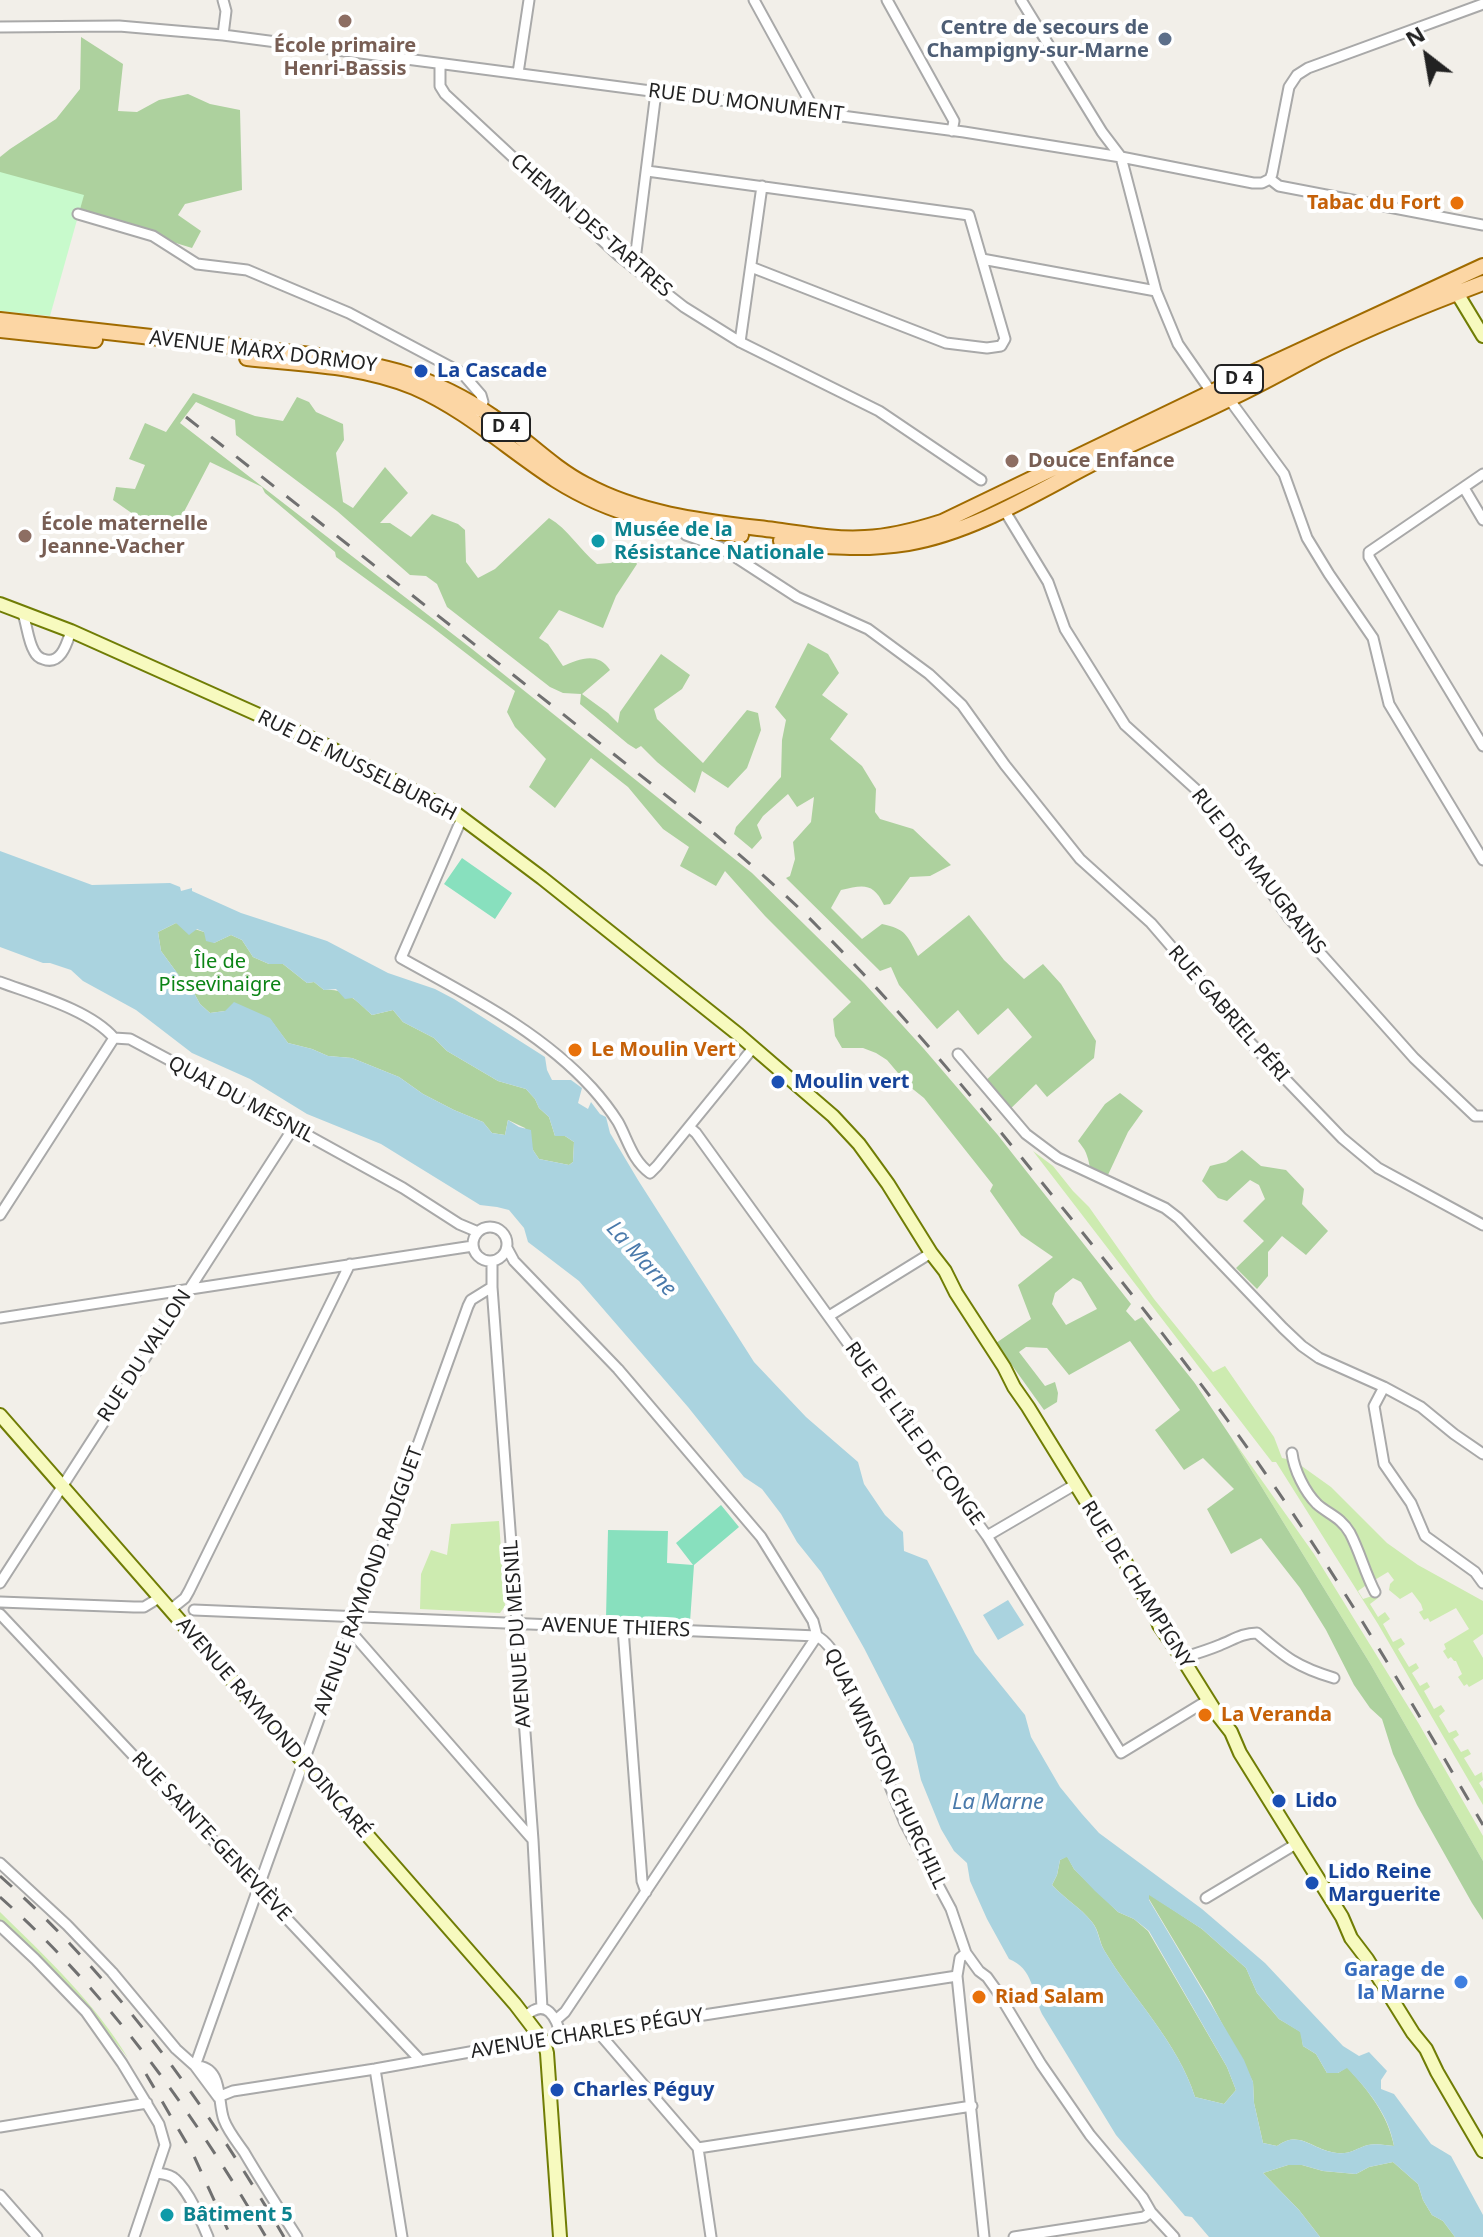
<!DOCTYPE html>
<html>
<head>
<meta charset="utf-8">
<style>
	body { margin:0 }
	#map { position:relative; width:1483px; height:2237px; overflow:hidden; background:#f2efe9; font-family:"Noto Sans",sans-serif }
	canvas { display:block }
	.north { position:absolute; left:1387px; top:16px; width:80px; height:80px; -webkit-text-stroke:6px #fff; paint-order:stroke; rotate:329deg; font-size:22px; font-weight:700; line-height:32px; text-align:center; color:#222 }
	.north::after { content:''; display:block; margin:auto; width:28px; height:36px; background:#222; clip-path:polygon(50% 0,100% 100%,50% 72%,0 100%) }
</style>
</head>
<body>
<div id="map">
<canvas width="1483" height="2237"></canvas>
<div class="north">N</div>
</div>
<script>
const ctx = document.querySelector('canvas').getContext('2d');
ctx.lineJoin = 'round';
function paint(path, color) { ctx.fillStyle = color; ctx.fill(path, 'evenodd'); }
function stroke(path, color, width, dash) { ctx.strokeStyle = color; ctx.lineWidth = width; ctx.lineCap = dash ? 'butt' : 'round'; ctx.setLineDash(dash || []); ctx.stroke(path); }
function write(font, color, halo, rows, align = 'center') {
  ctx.font = font + ' "Noto Sans",sans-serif'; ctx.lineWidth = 8; ctx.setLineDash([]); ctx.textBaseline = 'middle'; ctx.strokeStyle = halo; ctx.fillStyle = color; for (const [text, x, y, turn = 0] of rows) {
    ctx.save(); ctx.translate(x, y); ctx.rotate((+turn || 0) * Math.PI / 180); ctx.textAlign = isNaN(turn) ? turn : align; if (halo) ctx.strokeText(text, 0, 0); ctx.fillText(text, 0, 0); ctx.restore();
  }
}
paint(new Path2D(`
	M1033,1151L1053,1166L1073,1191L1089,1207L1154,1299L1213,1372L1225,1366L1274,1437L1282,1458L1291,1460L1302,1487L1346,1530L1365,1575V1586L1358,1591L1363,1599L1372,1596L1378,1598L1370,1604L1378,1617L1385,1612L1390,1619L1383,1624L1393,1642L1401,1638L1405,1644L1398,1649L1409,1667L1416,1663L1419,1668L1412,1673L1420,1686L1427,1682L1430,1687L1424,1691L1434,1709L1441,1705L1445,1711L1439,1716L1449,1733L1456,1730L1459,1735L1453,1739L1461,1752L1468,1749L1471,1754L1464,1758L1475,1776L1482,1772L1483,1780L1479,1783L1483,1789V1805L1378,1624L1276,1462H1272Z
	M1231,1437L1314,1554L1419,1724L1483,1836V1861L1371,1665Z
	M1296,1462L1331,1487L1387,1543L1418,1565L1483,1601V1634L1473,1641L1483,1658V1679L1469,1687L1467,1684L1464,1686L1458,1677L1462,1674L1456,1661H1454L1451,1657L1448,1659L1443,1651L1446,1649L1444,1644L1469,1629L1456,1608L1430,1622L1428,1618L1424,1620L1419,1612L1423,1610L1421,1604L1412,1592L1400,1599L1389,1590L1390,1584L1394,1580L1388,1572L1373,1581L1356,1544L1305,1489Z
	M499,1521L505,1606L500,1613L420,1609L421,1574L431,1550L447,1555L451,1524Z
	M0,1912C46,1957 95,2003 128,2058C89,2008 48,1963 0,1920Z`), '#cdebb0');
paint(new Path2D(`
	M81,37L123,64L118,111L137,112L159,100L188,94L210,104L240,110L242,190L185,204L178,215L201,231L192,248L0,189V157L10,149L56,119L80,89Z
	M193,393L255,416L283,421L297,397L309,402L316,412L343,424L344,440L336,453L343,502L353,508L385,467L408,493L380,523H390L411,537L432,514L458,524L465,530L466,562L478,578L495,569L549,518C568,529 580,550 597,564L611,563L630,552L637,564L616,596L603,628L559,610L539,638L548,644L563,666C579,659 598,651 610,670L582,694L608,713L618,723L620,712L661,654L690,675L682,689L654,709L657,719L703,763L747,710L758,713L761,730L747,768L728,788L702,771L695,793L657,762L641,746L636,749L628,744L580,704L581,694L563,693L550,687L447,607L437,584L426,576L410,575L337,511L236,435L235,420L196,402L180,423L472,649L752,873L864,983L924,1049L997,1134L1131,1304L1126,1311L1135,1321L1142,1317L1194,1382L1231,1437L1371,1665L1483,1861V1920L1472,1903L1417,1805L1393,1754L1382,1719L1370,1708L1354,1685L1326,1630L1300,1588L1261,1538L1231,1554L1207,1509L1234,1489L1203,1458L1184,1470L1155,1430L1180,1410L1130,1341L1069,1375L1047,1348L1026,1347L1019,1352L1045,1386L1055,1382L1058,1393L1057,1402L1044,1410L996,1343L1031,1319L1018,1285L1053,1257L1021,1235L990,1191L993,1185L924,1098L909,1086L887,1060L876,1053L863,1048H842L835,1036L833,1019L851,1002L765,916L725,871L716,886L680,866L689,847L663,829L628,787L591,758L555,808L529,787L546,759L515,727L507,712L515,691L432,627L336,557L335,552L265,493L262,487L210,462L175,529L133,514L113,500L116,487L135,489L145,465L129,459L145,423L166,432ZM1073,1278L1081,1282L1097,1309L1066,1325L1052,1304L1055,1293Z
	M808,643L828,654L839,673L822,695L848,714L830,739L862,766L876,789L875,812L880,819L913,829L951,865L930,876L910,877L890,904L884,905C873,882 863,885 841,890L831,908L862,939L882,924C906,929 907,935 918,956L969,915L1004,960L1024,979L1043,964L1061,984L1096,1041L1094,1058L1047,1097L1036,1084L1004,1115L980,1086L1032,1037L1008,1008L978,1035L958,1010L937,1029L899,985L891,967L880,971L786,878L790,876L795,859L793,842L811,822L814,797L797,807L788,794L763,816L757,825L762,838L752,849L734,834L736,827L781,777L782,740L786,720L775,707Z
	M176,923L204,932L214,943L231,935L242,940L253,957L269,964H283L307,983L314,982L324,990C345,988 357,1001 372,1015L393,1010L403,1022L434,1038L447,1051L498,1081L526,1089L535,1099L539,1108L549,1117L555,1136H565L574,1142L573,1162L569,1165L539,1159L533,1150L525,1128L508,1120L505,1135L492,1133L483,1122L454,1110L423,1094L399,1077L352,1058L328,1056L312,1049L288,1043L270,1019L225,1011L210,1013L200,1004L194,993L180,977L161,951L158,932Z
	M1120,1093L1143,1111L1128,1132L1107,1177C1084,1167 1093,1171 1086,1153C1084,1148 1081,1145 1078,1141L1105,1104Z
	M1242,1150L1261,1166L1286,1170L1304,1189L1302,1204L1328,1231L1306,1255L1282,1236L1268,1252V1276L1257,1289L1236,1268L1264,1241L1243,1221L1265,1199L1259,1185L1250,1180L1227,1201L1218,1198L1202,1181L1210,1166L1226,1162Z
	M1067,1856L1074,1869L1118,1912L1134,1919L1148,1931L1227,2067L1236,2090L1224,2104L1195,2097C1178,2042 1133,1999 1104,1950C1099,1941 1099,1930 1092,1922C1080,1907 1065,1899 1052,1885L1057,1875L1060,1860Z
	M1149,1894L1202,1929L1246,1968L1257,1993L1279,2019L1301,2032L1303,2046L1316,2054L1327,2073H1338L1347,2067C1368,2090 1388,2115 1394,2146C1386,2145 1375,2143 1368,2145C1357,2148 1349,2155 1337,2153C1312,2150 1300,2129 1277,2146L1263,2143L1254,2103L1253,2082L1210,2001L1149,1899Z
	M1393,2162L1418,2184L1423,2200L1432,2215L1443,2221L1455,2237H1320L1299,2210L1263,2173L1288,2165H1302L1323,2171L1356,2174L1369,2167Z`), '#add19e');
paint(new Path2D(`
	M0,172L84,195L50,316L0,311Z`), '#c8facc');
paint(new Path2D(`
	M462,858L512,893L495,919L444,884Z
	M721,1505L739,1527L694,1565L690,1622L606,1618L608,1530L668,1531L667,1563L693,1565L676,1543Z`), '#88e0be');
paint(new Path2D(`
	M0,851L92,885L170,883L180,887L181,891L192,888V891L241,913L327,941L388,973L435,989L454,999L545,1057L547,1070L552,1080H571L582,1088L578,1103L588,1109L591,1102L600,1114L606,1117L610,1133L638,1180L754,1362L806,1417L858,1462L864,1484L885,1515L903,1532L904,1551L927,1560L975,1653L1025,1715L1031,1737L1060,1787L1082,1814L1099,1833L1202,1909L1265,1963L1343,2046L1359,2056L1369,2052L1387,2071L1381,2080V2089L1394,2094L1431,2144L1451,2156L1483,2215V2237H1455L1443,2221L1432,2215L1423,2200L1418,2184L1393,2162L1369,2167L1356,2174L1323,2171L1302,2165H1288L1263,2173L1299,2210L1320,2237H1209L1192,2217L1185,2216L1116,2135L1042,2014C1033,1994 1033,1968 1009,1959L987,1919L970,1881L967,1863L954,1851L941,1829L921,1780L913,1744L864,1648L821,1572L797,1542L781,1514L762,1489L744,1477L688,1407L579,1281L528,1242L524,1228L509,1210L497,1207L480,1205L381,1144L307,1114L250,1079L192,1053L136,1010L83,981L71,970L50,963H43L0,947ZM176,923L189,935L197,929L204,932L206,941L214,943L231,935L242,940L253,957L269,964H283L307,983L314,982L324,990L336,989L345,999L353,998L372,1015L393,1010L403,1022L434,1038L447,1051L498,1081L526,1089L535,1099L539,1108L549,1117L555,1136H565L574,1142L573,1162L569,1165L539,1159L533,1150L531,1130L519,1127L508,1120L505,1135L492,1133L483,1122L454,1110L423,1094L399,1077L352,1058L328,1056L312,1049L288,1043L270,1018L234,1002L225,1011L210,1013L200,1004L194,993L180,977L161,951L158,932ZM1067,1857L1074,1869L1095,1891L1118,1912L1134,1919L1149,1931L1227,2067L1236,2090L1224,2104L1195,2097C1178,2042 1133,1999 1104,1950C1099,1942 1099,1931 1092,1922C1080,1907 1065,1899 1052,1885L1057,1875L1060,1860ZM1149,1895L1202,1929L1246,1968L1257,1993L1279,2019L1300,2032L1303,2046L1316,2054L1327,2073H1338L1347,2068C1368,2090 1389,2115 1394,2146C1386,2145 1375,2143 1368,2145C1357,2148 1349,2155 1337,2153C1311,2150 1300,2129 1277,2146L1263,2143L1254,2103L1253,2082L1244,2060L1149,1900Z
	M1008,1600L1024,1625L998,1640L983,1615Z`), '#aad3df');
const street = new Path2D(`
	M754,0L811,104L812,111
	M887,0L954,121L952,131
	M1021,0L1102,132L1121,157L1156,291L1178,344L1212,393L1229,399L1284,474L1307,538L1329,574L1373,638L1389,704L1483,860
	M0,27L119,26L223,35L964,132L1121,157L1253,183H1262L1270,179
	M223,35L226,11L223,0
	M440,64V86L445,94L619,256L684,307L740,342L879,411L981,480
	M518,73L529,0
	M647,171L969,215L1005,339L1001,346L987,348L946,343L751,267
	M1270,179L1272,174L1289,87L1297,75L1308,68L1483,4
	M1270,179L1279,186L1483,225
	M78,214L153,236L197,264L247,270L349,313L462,373L481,395L483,402L476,413
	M982,259L1156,291
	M634,268L656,92
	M740,342L762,186
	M1483,474L1369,552V557L1483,746
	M1464,488L1483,520
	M1003,508L1048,582L1065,629L1125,725L1201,794L1219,816L1289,918L1414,1058L1475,1116H1483
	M681,523L680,527L686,535L720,547L797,597L868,629L929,674L962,705L1005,765L1080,859L1151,923L1201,981L1244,1036L1342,1138L1378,1168L1483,1225
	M23,614C27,625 28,641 34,651C36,655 39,658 43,659C61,666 67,643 71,631
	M462,818L401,958C469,996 539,1030 592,1088C601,1098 611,1111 618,1122C628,1140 632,1160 650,1173L657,1166L753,1048
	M0,982C35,995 90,1010 114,1038L130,1039L276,1117L292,1130L307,1135L403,1188L459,1224L478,1232
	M958,1054L1026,1134L1058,1158L1165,1208L1178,1218L1283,1328L1302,1346L1319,1358L1384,1387L1421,1407L1454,1434L1483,1454
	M689,1127L696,1133L987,1536L1121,1753L1208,1700
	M0,1215L114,1038
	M473 1244a17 17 0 1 1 34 0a17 17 0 1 1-34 0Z
	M507,1248L514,1261L618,1369L761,1537L813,1621L817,1636C829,1643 834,1654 841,1666L905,1823L951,1909L966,1953L979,1971L987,1977L997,1991L1041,2064L1090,2135L1143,2198L1151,2212L1174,2237
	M492,1261V1287L533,1840L542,2008
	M829,1316L931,1253
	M0,1318L473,1246
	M1384,1387L1374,1406L1384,1464L1411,1503L1425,1536L1475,1572L1483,1583
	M1292,1453C1294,1470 1305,1492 1317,1504C1328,1514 1341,1517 1350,1533C1360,1552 1365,1573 1375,1592
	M987,1536L1076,1484
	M0,1583L292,1130
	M0,1602L134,1607H144L159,1598
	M170,1610L185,1598L189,1591L350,1264
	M194,1610L817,1636
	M0,1614L421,2061
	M623,1629L642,1881L646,1892
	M352,1633L533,1840
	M1182,1658C1195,1654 1208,1650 1220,1645C1233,1640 1242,1633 1257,1633C1285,1657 1297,1667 1334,1678
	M0,1863L67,1925L112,1972L176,2049L195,2066L218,2097
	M1206,1898L1296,1844
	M0,1926L35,1959L86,2012L122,2063L159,2124L165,2145L134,2237
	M966,1953L960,1958L957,1976L984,2237
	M525,2017C546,1996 557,2018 561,2037
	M557,2019L565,2012L817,1636
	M598,2032L698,2148L972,2106
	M195,2066C284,1812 378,1560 468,1306L471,1300L492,1287
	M195,2066C224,2066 217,2102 224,2120C228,2131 237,2142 244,2152C261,2181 279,2209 297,2237
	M375,2069L402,2237
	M218,2097L233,2091L375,2069L531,2041L544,2042L561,2037L957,1976
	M0,2127L147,2103
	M698,2148L711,2237
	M157,2173C163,2174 170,2174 175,2179C189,2191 201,2220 208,2237
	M0,2195L37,2237
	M1014,2237L1144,2217L1151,2212`);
const secondary = new Path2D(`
	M1457,293L1483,336
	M0,604L71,631L317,741L454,812L542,878L739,1035L833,1116L859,1144L888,1184L931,1253L945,1271L956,1293L1004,1367L1014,1387L1028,1407L1110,1540L1122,1554L1130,1572L1154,1612L1159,1625L1182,1658L1217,1714L1231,1732L1240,1753L1342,1917L1351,1938L1367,1959L1413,2033L1426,2049L1437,2072L1483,2151
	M0,1415L515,2004L544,2042L547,2053L560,2237`);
const primary = new Path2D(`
	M0,320L311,355C382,365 432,375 493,417C525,438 551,467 586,485C643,516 710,522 774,530C804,534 835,540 865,538C891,537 917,530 942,522L1243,377L1483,266
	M0,330L95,340
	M247,358C302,364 362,365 414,387C467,410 508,449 556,480C618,519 670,525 741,535
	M781,541C824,547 865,550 908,543C980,531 1049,484 1113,453C1152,434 1191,418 1229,399C1262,384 1294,365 1326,349C1377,324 1430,303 1483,283`);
stroke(street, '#a9a9a9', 13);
stroke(secondary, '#707d05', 16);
stroke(primary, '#a06b00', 18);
stroke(street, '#fff', 9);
stroke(secondary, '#f7fabf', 12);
stroke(primary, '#fcd6a4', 14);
stroke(new Path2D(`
	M186,417L715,834C750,864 786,894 818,927C897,1006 969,1093 1039,1179C1119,1277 1198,1376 1270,1480C1347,1591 1415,1708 1483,1825
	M0,1876C116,1979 206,2104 284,2237
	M0,1897C108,1993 194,2113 266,2237
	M146,2074L193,2154L231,2237`), '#707070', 3, [16, 16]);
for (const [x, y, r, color] of [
	[345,21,8,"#8d6e63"],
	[1165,39,8,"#5c6f8a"],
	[1457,203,8,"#e8710a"],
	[421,371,8,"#1a4fb4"],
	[1012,461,8,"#8d6e63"],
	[25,536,8,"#8d6e63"],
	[598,541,8,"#0f9aa8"],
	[575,1050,8,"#e8710a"],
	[778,1082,8,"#1a4fb4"],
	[1205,1715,8,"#e8710a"],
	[1279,1801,8,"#1a4fb4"],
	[1312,1883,8,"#1a4fb4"],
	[1461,1982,8,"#3f7fe0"],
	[979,1997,8,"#e8710a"],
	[557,2090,8,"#1a4fb4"],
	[167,2215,8,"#0f9aa8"]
]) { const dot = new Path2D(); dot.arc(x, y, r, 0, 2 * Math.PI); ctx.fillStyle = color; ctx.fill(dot); stroke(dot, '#fff', 3); }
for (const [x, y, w] of [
	[1239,379,48],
	[506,427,48]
]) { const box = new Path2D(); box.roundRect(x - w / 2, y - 14, w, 28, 6); ctx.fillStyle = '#fff'; ctx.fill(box); stroke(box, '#222', 2); }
write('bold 18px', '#222', null, [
	["D 4",1239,379],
	["D 4",506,427]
]);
write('bold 20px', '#4e5e75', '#fff', [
	["Centre de secours de",1149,28],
	["Champigny-sur-Marne",1149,51]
], 'right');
write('bold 20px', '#785e54', '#fff', [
	["École primaire",345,46,"center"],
	["Henri-Bassis",345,69,"center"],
	["Douce Enfance",1028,461],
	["École maternelle",41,524],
	["Jeanne-Vacher",41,547]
], 'left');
write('20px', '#222', '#fff', [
	["RUE DU MONUMENT",746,103,7],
	["CHEMIN DES TARTRES",591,226,41],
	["AVENUE MARX DORMOY",263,352,7],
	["RUE DE MUSSELBURGH",357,766,27],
	["RUE DES MAUGRAINS",1258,872,52],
	["RUE GABRIEL PÉRI",1228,1014,49],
	["QUAI DU MESNIL",241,1100,28],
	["RUE DU VALLON",145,1356,-57],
	["RUE DE L'ÎLE DE CONGE",914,1434,54],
	["AVENUE RAYMOND RADIGUET",369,1581,-70],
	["RUE DE CHAMPIGNY",1137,1585,58],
	["AVENUE THIERS",616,1628,2],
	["AVENUE DU MESNIL",518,1634,-94],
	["AVENUE RAYMOND POINCARÉ",273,1728,49],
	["QUAI WINSTON CHURCHILL",885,1769,65],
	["RUE SAINTE-GENEVIÈVE",211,1837,47],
	["AVENUE CHARLES PÉGUY",587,2034,-9]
]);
write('bold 20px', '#c56008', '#fff', [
	["Tabac du Fort",1441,203,"right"],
	["Le Moulin Vert",591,1050],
	["La Veranda",1221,1715],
	["Riad Salam",995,1997]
], 'left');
write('bold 20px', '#164399', '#fff', [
	["La Cascade",437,371],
	["Moulin vert",794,1082],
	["Lido",1295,1801],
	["Lido Reine",1328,1872],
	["Marguerite",1328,1895],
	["Charles Péguy",573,2090]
], 'left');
write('bold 20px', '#0d838f', '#fff', [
	["Musée de la",614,530],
	["Résistance Nationale",614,553],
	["Bâtiment 5",183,2215]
], 'left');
write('20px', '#0c8416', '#fff', [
	["Île de",220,962],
	["Pissevinaigre",220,985]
]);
write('bold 20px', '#366cbe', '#fff', [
	["Garage de",1445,1970],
	["la Marne",1445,1993]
], 'right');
write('italic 22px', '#4a7aab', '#fff', [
	["La Marne",641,1259,48],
	["La Marne",998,1803]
]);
</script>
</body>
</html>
